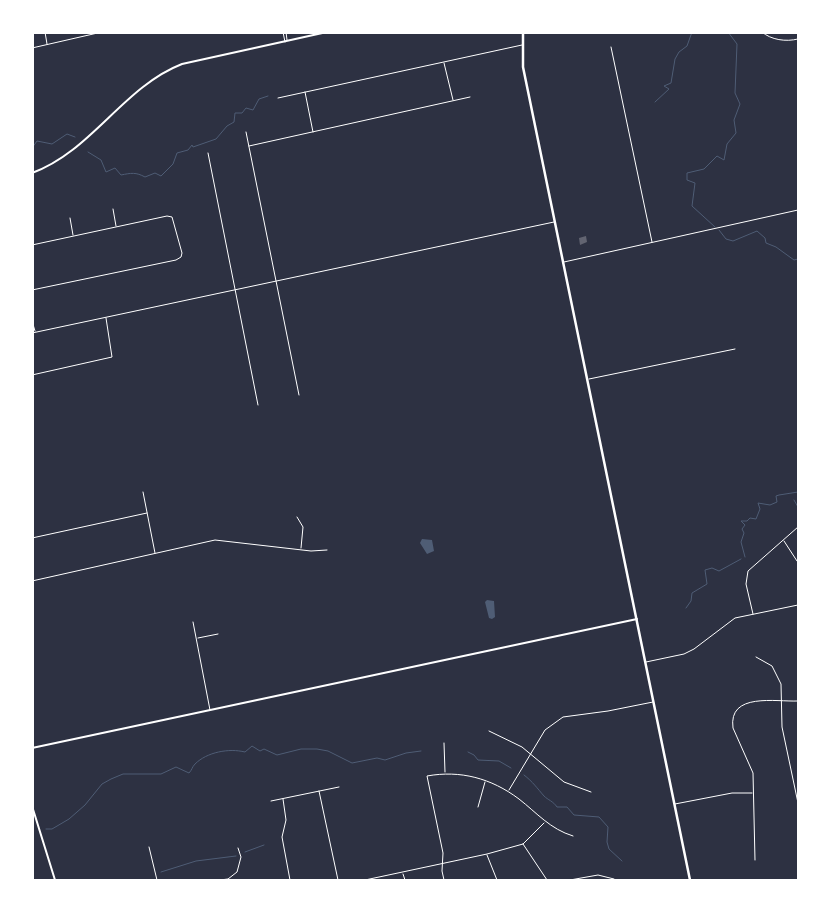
<!DOCTYPE html>
<html>
<head>
<meta charset="utf-8">
<style>
	body { margin:0 }
	#map { position:relative; width:831px; height:913px; overflow:hidden; background:#2d3142; font-family:"Golos Text",sans-serif }
	canvas { display:block }
	.frame { position:absolute; inset:0; border:34px solid #fff; pointer-events:none }
</style>
</head>
<body>
<div id="map">
<canvas width="831" height="913"></canvas>
<div class="frame"></div>
</div>
<script>
const ctx = document.querySelector('canvas').getContext('2d');
ctx.lineJoin = 'round';
function paint(path, color) { ctx.fillStyle = color; ctx.fill(path, 'evenodd'); }
function stroke(path, color, width, dash) { ctx.strokeStyle = color; ctx.lineWidth = width; ctx.lineCap = dash ? 'butt' : 'round'; ctx.setLineDash(dash || []); ctx.stroke(path); }
paint(new Path2D(`
	M422,539L432,540L434,551L427,554L420,543Z
	M487,600L494,601L495,617L492,619L489,618L485,602Z`), '#4f5d75');
stroke(new Path2D(`
	M655,102L669,89L664,86L671,83L675,59L679,52L687,46L692,32
	M32,148L37,141L52,144L67,134L75,137
	M88,152L101,160L106,172L115,168L121,175C131,173 136,172 145,177L155,173L161,176L173,164L177,153L188,150L192,145L193,147L216,139L227,126L234,122L235,113H242L246,108L253,110L259,99L268,96
	M715,227L692,206L695,183L687,180V173L704,169L717,156L724,160L727,144L736,133L734,120L740,104L735,93L737,44L728,32
	M719,230L726,239L733,241L757,231L765,238L766,243L776,247L794,260L798,259
	M794,500L798,507
	M745,557L741,542L744,533L742,529L745,525L741,521H747L750,518L756,519L760,509L758,503L770,505L777,502L776,496L779,495L798,492
	M686,608L691,601L692,593L707,584L705,570L712,568L719,571L741,559
	M468,752L474,755L478,760L499,761L511,768
	M524,775C533,782 537,788 544,796C548,800 553,801 557,807H567L574,815L599,817L608,827L607,842L609,849L622,861
	M46,829H52L69,819L85,805L102,784L111,779L123,774H161L176,767L189,773C192,770 192,767 195,764C207,752 229,748 245,752L252,746L260,751L264,749L277,755L301,749H317L328,751L352,763L377,758L385,760L406,753L421,751
	M245,852L264,845
	M161,872L196,861L236,856`), '#4f5d75', 1);
paint(new Path2D(`
	M586,236L587,242L580,245L579,238Z`), '#626471');
stroke(new Path2D(`
	M45,32L47,44
	M283,32L285,42
	M286,32L287,40
	M762,32C771,40 786,42 798,39
	M611,47L652,242
	M32,48L102,32
	M444,63L453,100
	M305,92L313,132
	M278,98L522,45
	M246,132L299,395
	M249,146L470,97
	M208,153L258,405
	M113,209L116,226
	M70,218L73,235
	M32,245L167,216L172,217L182,253L181,257L176,260L32,290
	M564,262L798,210
	M32,321L35,331
	M32,333L554,222
	M32,375L112,357L106,318
	M589,379L735,349
	M143,492L155,553
	M297,517L303,527L301,548
	M32,538L147,513
	M784,541L797,561
	M32,581L215,540L311,551L327,550
	M753,614L746,584L748,571L798,527
	M193,622L210,710
	M198,638L218,634
	M756,657L772,666L781,684L782,727L798,803
	M646,662L684,654L694,649L735,618L798,605
	M489,731L522,747L564,782L591,792
	M444,743L445,772
	M509,790L545,730L563,717L608,711L653,702
	M319,791L338,880
	M283,799L286,820L282,837L290,880
	M271,801L339,787
	M675,804L732,793H752
	M478,807L485,782
	M523,844L547,880
	M149,847L157,880
	M487,855L497,880
	M755,860L753,773L733,728C728,692 776,702 798,701
	M403,874L405,880
	M220,880L228,879L237,872L241,857L238,848
	M365,880L487,854L523,844L544,823
	M444,880L442,871L443,853L427,776C460,770 491,778 519,799C537,813 550,829 573,836
	M570,880L598,875L614,879`), '#fff', 1);
stroke(new Path2D(`
	M32,173C92,151 123,87 182,64L327,32
	M32,748L637,619
	M32,806L55,880`), '#fff', 2);
stroke(new Path2D(`
	M523,32V67L690,880`), '#fff', 2.5);
</script>
</body>
</html>
